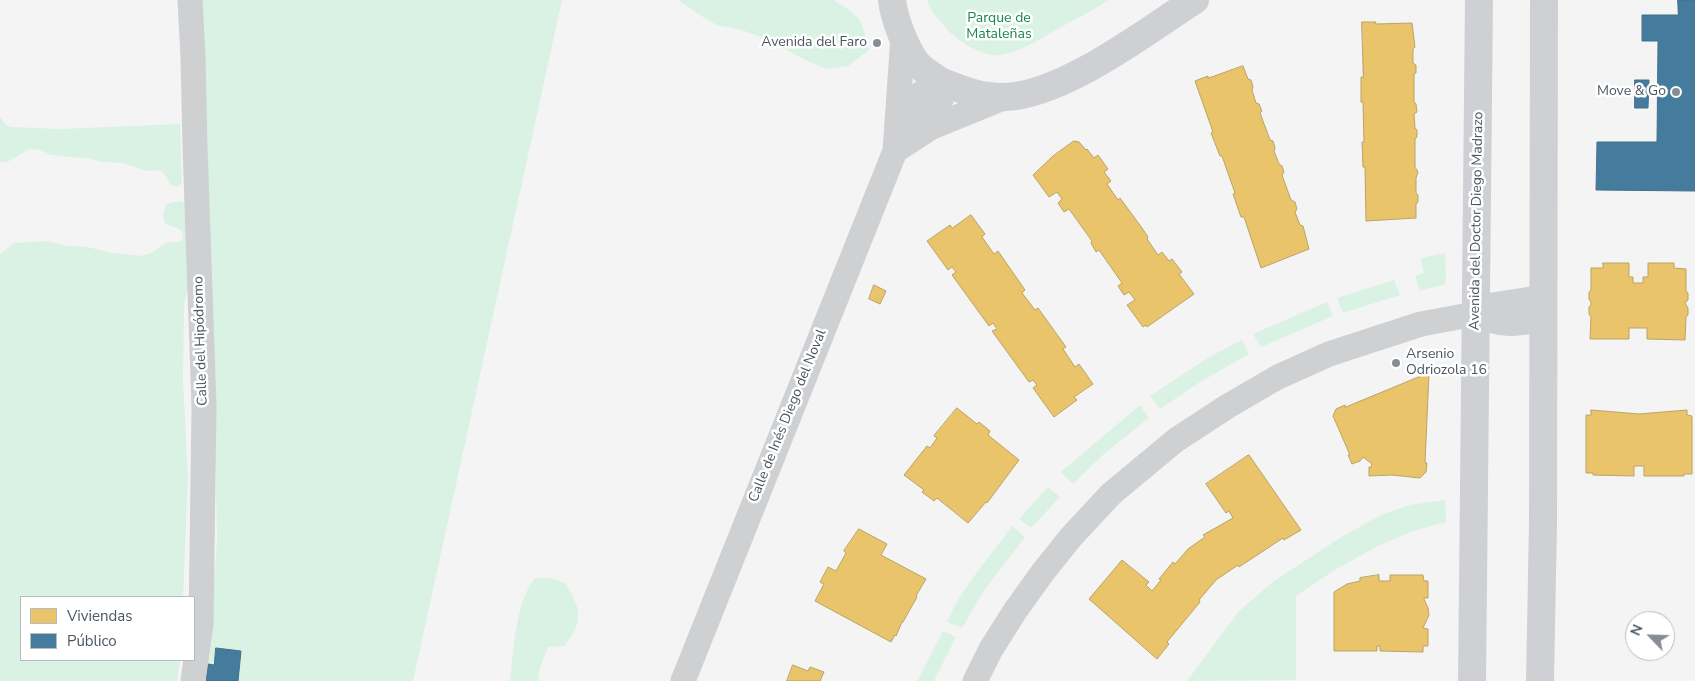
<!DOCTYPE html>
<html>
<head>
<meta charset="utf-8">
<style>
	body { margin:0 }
	#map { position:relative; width:1695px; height:681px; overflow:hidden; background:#f4f4f4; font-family:"Nunito Sans",sans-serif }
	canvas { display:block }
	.legend { position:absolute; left:20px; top:596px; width:175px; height:65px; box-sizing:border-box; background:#fff; border:1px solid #b7bbc0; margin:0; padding:6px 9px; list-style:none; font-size:15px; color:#4a5661 }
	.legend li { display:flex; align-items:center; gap:10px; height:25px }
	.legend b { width:25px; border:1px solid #b7bbc0 }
	.north { position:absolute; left:1625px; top:611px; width:50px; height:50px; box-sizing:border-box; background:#fff; border:1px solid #b7bbc0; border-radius:50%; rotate:294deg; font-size:14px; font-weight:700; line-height:20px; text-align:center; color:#4a5661 }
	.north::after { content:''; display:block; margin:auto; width:18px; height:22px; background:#868d94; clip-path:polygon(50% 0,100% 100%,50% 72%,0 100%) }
</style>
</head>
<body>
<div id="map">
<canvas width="1695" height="681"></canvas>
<ul class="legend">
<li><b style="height:14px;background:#e9c46a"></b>Viviendas</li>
<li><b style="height:14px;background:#457b9d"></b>Público</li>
</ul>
<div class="north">N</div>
</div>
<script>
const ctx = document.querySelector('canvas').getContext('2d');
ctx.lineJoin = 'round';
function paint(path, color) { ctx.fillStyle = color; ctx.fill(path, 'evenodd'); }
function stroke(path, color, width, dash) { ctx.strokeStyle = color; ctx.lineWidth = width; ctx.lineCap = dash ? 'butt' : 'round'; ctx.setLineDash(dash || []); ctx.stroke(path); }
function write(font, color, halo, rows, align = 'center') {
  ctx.font = font + ' "Nunito Sans",sans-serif'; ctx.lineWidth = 5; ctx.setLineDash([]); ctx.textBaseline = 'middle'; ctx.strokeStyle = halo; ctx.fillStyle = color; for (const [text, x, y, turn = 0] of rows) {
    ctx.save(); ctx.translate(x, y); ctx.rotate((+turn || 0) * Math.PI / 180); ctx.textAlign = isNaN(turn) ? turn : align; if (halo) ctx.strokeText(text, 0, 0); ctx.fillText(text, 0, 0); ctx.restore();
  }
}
paint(new Path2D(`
	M197,0H562L413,681H206L217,541L214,381Z
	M678,0H833C861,16 862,19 869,50L848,66L827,69L807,61L771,41L742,30L717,25L698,14Z
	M927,0H1109C1093,10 1076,19 1059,28C1041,39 1021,52 1000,55C983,57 957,41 946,28C939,20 930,11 927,0Z
	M0,117L6,125L11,127L61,129L180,124L182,184L177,187L170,184L163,172L157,170L149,171L140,169L124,163L102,162L91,159L51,155L40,150L30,149L7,162H0Z
	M180,201L185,203L189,285L184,304L183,381L188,480L183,597H21V660H180L177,681H0V254L14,243L46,241L68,246L88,247L107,252L141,256L151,253L166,243L182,241L183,234L180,229L165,224L163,215L166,204Z
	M1445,253L1446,277L1445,284L1420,291L1415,276L1424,273L1421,258Z
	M1394,280L1400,295L1343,313L1337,298Z
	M1327,302L1333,316L1261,347L1253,334Z
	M1242,340L1249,354L1200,382L1160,409L1150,396L1211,356Z
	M1140,405L1149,418L1105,453L1073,484L1061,472Z
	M1048,487L1060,497L1031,528L1019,519Z
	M1445,500L1446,522L1410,532L1378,546L1333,571L1296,596V680L1187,681L1239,611L1274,581L1343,536L1383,514L1410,505Z
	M1012,526L1025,537L983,592L962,628L947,622C962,587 990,557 1012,526Z
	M535,578H551L565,583C582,610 584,621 564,646L548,647L540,668L538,681H510C514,650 515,603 535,578Z
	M943,631L956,637L934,681H917Z`), '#d9f2e3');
const homes = new Path2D(`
	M1362,22H1376L1375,24L1412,23L1415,47L1413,49V63L1416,65V73L1414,74V102L1416,104L1417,112L1414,114L1415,128L1417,130V137L1415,139V167L1418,172L1416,178V193L1418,195V202L1416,204V218L1366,221L1365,167H1363L1362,142H1364L1363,102H1361V77H1363Z
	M1243,66L1248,79L1251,80L1253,87L1252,90L1256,103L1259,104L1262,111L1260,113L1270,140L1273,141L1275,148L1274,151L1279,164L1282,166L1284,172L1282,175L1291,200L1295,202L1297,209L1295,212L1300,225L1303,226L1309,249L1261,268L1244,217H1241L1233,194L1235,193L1222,156H1220L1211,133L1213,132L1195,81L1208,76V78Z
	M1074,141L1079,142L1086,150L1087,149L1094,158L1098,155L1108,169L1104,172L1111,181L1107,184L1118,200L1120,198L1142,228L1148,237L1147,239L1158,255L1162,252L1169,261L1172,259L1182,272L1179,274L1194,294L1147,327L1146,325L1143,327L1127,305L1135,300L1129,292L1124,295L1118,286L1122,283L1099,250L1096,252L1091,243L1092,241L1069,209L1064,212L1058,203L1062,199L1057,192L1049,197L1033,175L1053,156Z
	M971,215L985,234L982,237L994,254L998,251L1025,290L1022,293L1029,302L1035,310L1038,308L1066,347L1063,349L1075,367L1079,364L1093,384L1074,397L1077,400L1054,417L1033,388L1037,385L1033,380L1029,382L992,331L997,329L993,323L989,326L952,275L956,272L952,267L948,270L927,241L950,225L952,228Z
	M1603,263H1629V277H1633V283H1643V277H1648V263H1674V268L1686,269V291L1688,293V300L1685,303L1688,308V315L1686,317L1685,340L1647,339V328H1629V339H1590L1591,317L1589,314V307L1591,305V302L1589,299V292L1591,290V268H1603Z
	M874,285L886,291L880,304L869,299Z
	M1429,373L1425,463H1427L1426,472L1420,478L1392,475L1369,476V467H1371L1372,464L1363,457L1360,461L1352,464L1348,455H1350L1333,416L1336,409L1345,405V407Z
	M957,408L977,424L979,422L990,431L988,435L1019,460L987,503L986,502L968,523L937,498L934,501L922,492L924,490L904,475L927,446L930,448L937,438L934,436Z
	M1591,410L1639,414L1687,410V415L1692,416V474H1684V476H1644V466H1634V476L1593,475V473H1586V415H1591Z
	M1249,455L1301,530L1284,540L1283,538L1239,567L1238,565L1216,580L1199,600L1200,602L1167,642L1169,644L1157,659L1089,599L1122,560L1149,582L1146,585L1152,591L1161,580L1159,579L1173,562L1175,564L1188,549L1205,537L1203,535L1233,518L1229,511L1226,513L1206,484Z
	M859,529L887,544L881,555L926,579L916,596L917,597L903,622H902L896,636L895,635L891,642L815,601L824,584L820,582L828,567L836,571L846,553L844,551Z
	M1379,575V581H1390V575H1423L1424,581H1428V598H1424V599L1428,608L1429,615L1423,628L1428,629V646H1423V652L1380,651V646H1377V651H1334V592L1347,584L1360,581V578Z
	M793,665L808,671L810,667L824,672L820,681H787Z`);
paint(homes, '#e9c46a');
stroke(homes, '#b9a367', 1);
const public = new Path2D(`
	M1678,0H1695V191L1596,190L1597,142H1657L1658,41H1642V15H1678Z
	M1635,80H1649L1648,108H1635Z
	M216,648L241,651L238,681H206L208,664L214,665Z`);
paint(public, '#457b9d');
stroke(public, '#46708b', 1);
stroke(new Path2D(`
	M190,0L193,57L195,146L204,407L201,624L193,681
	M898,124L920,94L940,81L941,100L922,132
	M895,151L930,128L1006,97
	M1475,314C1500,327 1516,324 1543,320
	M683,681L895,151L903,37
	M975,681L991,649L1015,611L1043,572L1071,537L1111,494L1176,440L1228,406L1278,377L1329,354L1421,324L1475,314L1492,305L1544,297`), '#ced0d2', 25);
stroke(new Path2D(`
	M892,0C894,18 905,47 916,62C921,69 932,75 940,81`), '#ced0d2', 28);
stroke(new Path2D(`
	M940,81C962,90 982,98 1006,97C1065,94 1145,32 1195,0
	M1472,681L1479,0
	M1540,681L1543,523L1544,0`), '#ced0d4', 28);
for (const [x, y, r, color] of [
	[877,43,5,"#868d94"],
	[1676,92,5,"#868d94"],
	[1396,363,5,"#868d94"]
]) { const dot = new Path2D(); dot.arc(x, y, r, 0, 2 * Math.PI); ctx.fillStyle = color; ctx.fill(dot); stroke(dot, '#fff', 2); }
write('14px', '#17864f', '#fff', [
	["Parque de",999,19],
	["Mataleñas",999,35]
]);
write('14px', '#4a5661', '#fff', [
	["Avenida del Faro",867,43],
	["Move & Go",1666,92],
	["Arsenio",1406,355,"left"],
	["Odriozola 16",1406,371,"left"]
], 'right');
write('14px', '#4a5661', '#fff', [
	["Avenida del Doctor Diego Madrazo",1477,221,-89],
	["Calle del Hipódromo",201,341,-92],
	["Calle de Inés Diego del Noval",788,416,-68]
]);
</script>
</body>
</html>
